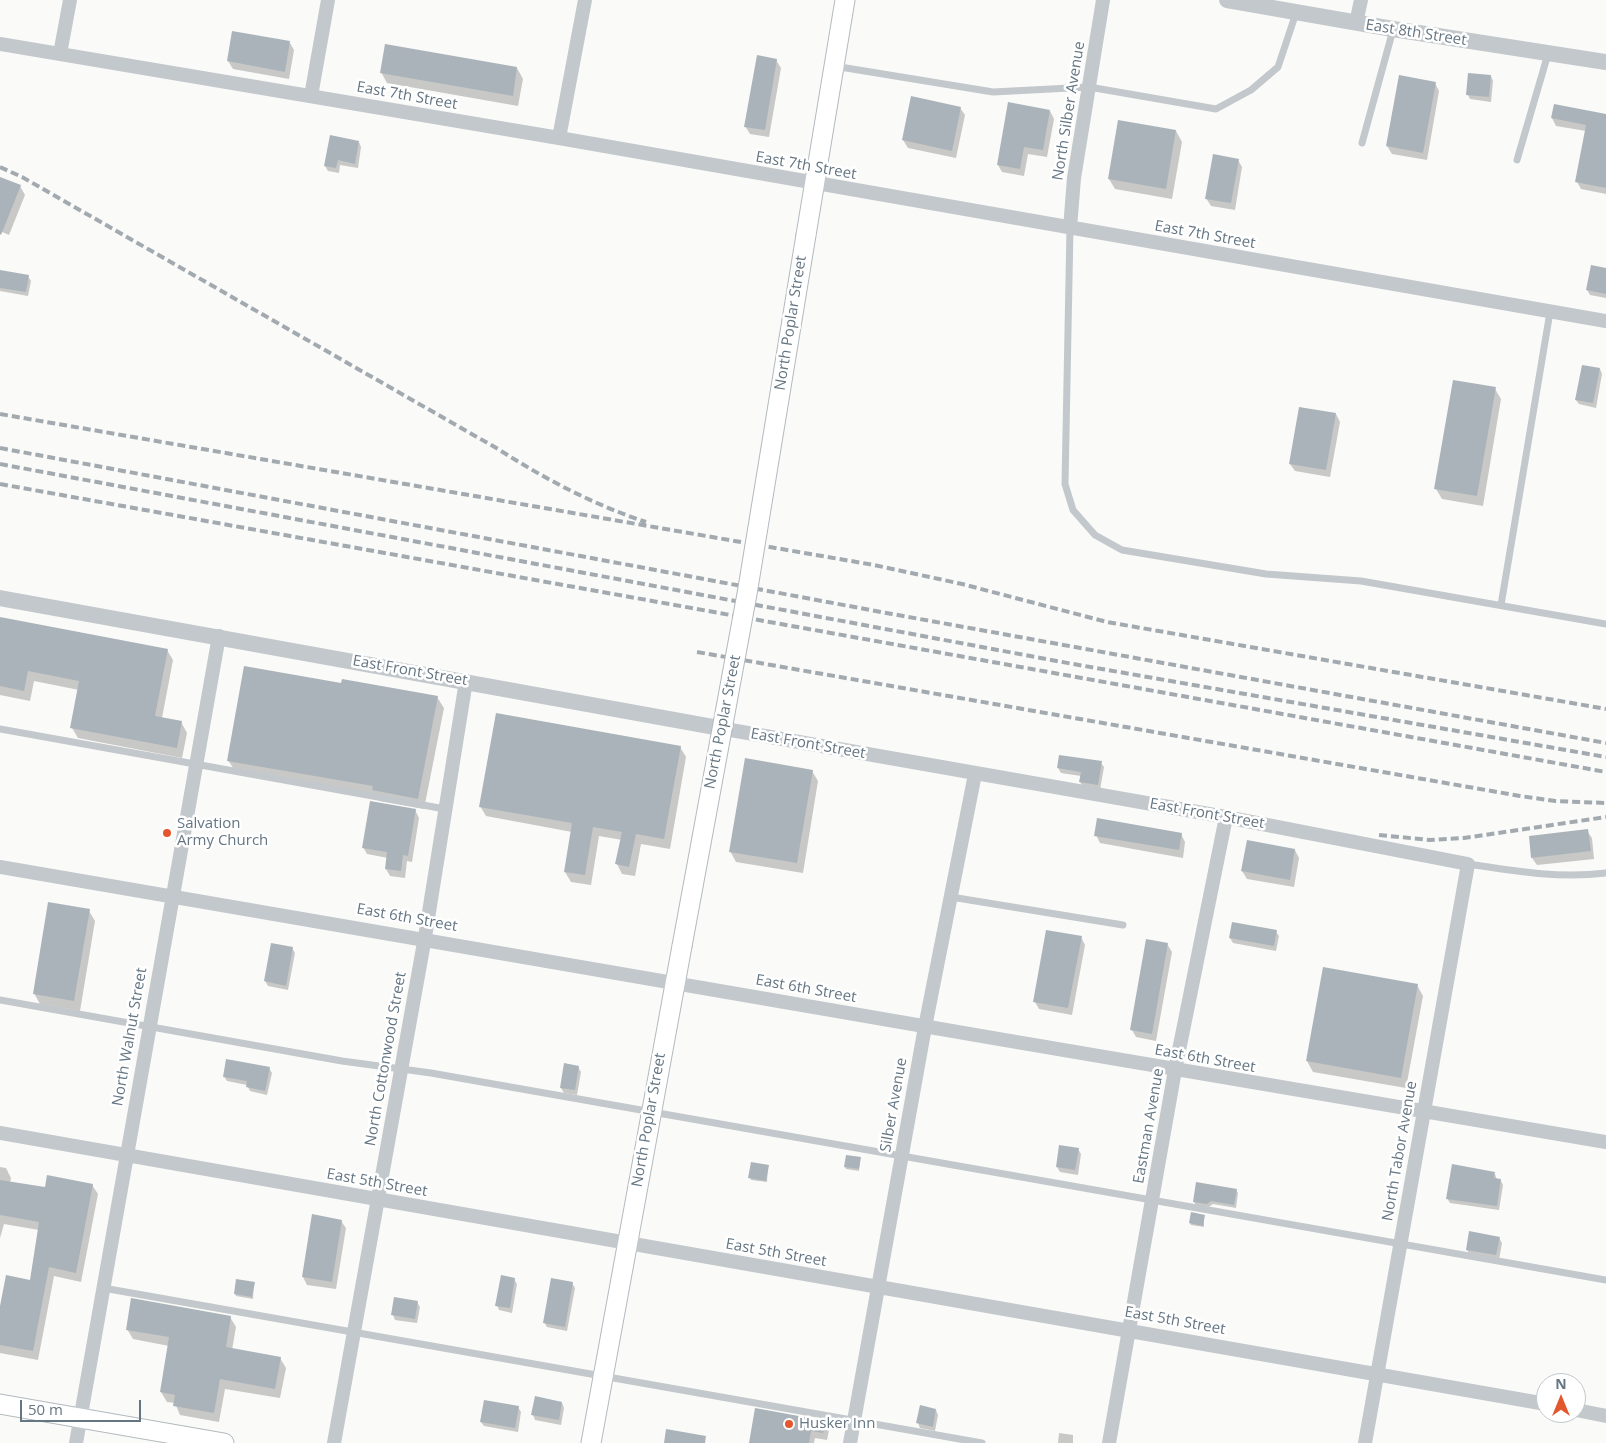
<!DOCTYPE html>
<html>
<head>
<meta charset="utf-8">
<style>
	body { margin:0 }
	#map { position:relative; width:1606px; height:1443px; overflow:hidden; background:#fafaf8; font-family:"Open Sans",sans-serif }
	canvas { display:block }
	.north { position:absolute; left:1536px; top:1373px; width:50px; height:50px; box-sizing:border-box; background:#fff; border:1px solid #c1c8cd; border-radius:50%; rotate:0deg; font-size:14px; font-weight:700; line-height:20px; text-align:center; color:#657683 }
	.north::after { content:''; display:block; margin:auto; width:18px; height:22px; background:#e4572e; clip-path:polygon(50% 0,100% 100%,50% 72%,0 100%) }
	.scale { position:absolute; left:20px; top:1400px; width:121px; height:22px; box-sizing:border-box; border:2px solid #657683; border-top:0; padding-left:6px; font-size:15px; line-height:18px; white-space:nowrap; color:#657683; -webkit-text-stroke:4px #fff; paint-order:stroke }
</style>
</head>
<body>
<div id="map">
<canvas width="1606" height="1443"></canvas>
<div class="north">N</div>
<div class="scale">50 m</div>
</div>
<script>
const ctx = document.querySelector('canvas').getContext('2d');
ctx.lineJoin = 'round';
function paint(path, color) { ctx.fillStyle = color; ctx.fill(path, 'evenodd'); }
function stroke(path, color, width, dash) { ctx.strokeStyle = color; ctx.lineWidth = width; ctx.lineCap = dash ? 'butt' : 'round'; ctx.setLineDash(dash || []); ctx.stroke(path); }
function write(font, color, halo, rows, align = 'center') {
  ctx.font = font + ' "Open Sans",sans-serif'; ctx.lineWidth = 5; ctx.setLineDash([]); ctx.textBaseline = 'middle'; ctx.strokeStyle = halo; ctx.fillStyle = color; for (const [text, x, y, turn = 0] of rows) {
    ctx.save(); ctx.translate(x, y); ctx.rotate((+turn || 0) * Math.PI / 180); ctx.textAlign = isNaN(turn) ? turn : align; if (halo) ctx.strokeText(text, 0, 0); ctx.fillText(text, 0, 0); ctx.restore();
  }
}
paint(new Path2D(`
	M290,43L294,50L289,79L233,69L228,61Z
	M776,60L781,68L769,137L750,134L745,126Z
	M517,68L523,79L518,106L387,83L381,72Z
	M1491,76L1493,81L1491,102L1470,99L1468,95Z
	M1435,83L1439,91L1427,160L1392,154L1387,146Z
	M1555,105L1606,115V194L1581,189L1577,182L1586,131L1556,126L1552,118Z
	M960,108L965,115L956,158L908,148L903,140Z
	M1050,111L1054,119L1047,157L1028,154L1024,176L1002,172L998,165Z
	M1176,131L1182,142L1172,199L1115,189L1109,179Z
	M359,142L361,147L358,168L340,165L339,173L328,171L325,166Z
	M1238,160L1242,167L1235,210L1211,206L1206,198Z
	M0,178L20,186L25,195L9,235L0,231Z
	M1606,270V298L1590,295L1587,290Z
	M0,271L28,276L31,281L28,296L0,291Z
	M1600,369L1602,374L1596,408L1579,404L1576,400Z
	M1495,389L1501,399L1483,506L1442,499L1436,489Z
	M1336,414L1340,422L1330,477L1295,471L1290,464Z
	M0,618L167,650L173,660L162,718L181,722L187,733L182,758L78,738L72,728L79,690L34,681L30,701L0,695Z
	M342,684L437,697L444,708L424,809L379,801L377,796L235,771L228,760Z
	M680,747L686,757L670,849L641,844L635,876L622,874L617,864L622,840L599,836L591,885L571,882L565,872L572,832L486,816L480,806Z
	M1101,763L1104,767L1100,790L1083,787L1080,782L1081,776L1061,773L1058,768Z
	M812,771L818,781L803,873L736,862L730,851Z
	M415,810L419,818L412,862L407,861L405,878L390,876L386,869L388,858L367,854L363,847Z
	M1587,831L1592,838L1594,859L1537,865L1532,858Z
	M1181,834L1185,842L1183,858L1100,843L1096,835Z
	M1295,850L1299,858L1294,887L1247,879L1242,871Z
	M89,911L95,921L80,1011L40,1004L34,993Z
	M1276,932L1279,936L1276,951L1233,943L1230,938Z
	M1081,937L1085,945L1072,1015L1039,1009L1035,1002Z
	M1167,944L1172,952L1156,1041L1136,1037L1132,1030Z
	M292,948L295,953L288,990L268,986L265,981Z
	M1417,985L1423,996L1406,1088L1313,1072L1307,1061Z
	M578,1067L581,1072L577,1095L564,1093L561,1088Z
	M269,1068L272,1073L267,1095L250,1091L247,1085L227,1081L224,1076Z
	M1078,1149L1081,1154L1078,1175L1060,1172L1057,1167Z
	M860,1158L859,1171L846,1169L845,1167Z
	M0,1167L6,1168L11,1178L10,1183L46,1189L92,1185L98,1194L81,1282L54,1276L38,1360L0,1353V1313L31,1281L39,1230L4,1224L0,1238Z
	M768,1167L767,1182L751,1180L750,1178Z
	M1495,1174L1497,1180L1501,1181L1503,1185L1499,1210L1450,1203L1447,1198Z
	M1236,1190L1238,1193L1236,1208L1213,1204L1209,1207L1196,1205L1194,1202Z
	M1204,1216V1227L1191,1225L1190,1223Z
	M341,1221L346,1228L336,1289L307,1285L303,1277Z
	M1499,1238L1502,1243L1499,1260L1470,1255L1467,1250Z
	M514,1279L517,1284L512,1313L499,1310L497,1305Z
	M254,1283L253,1299L236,1296L235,1294Z
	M572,1283L575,1288L567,1331L547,1327L544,1322Z
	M417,1302L420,1307L417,1323L395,1320L393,1315Z
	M230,1317L236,1327L232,1350L280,1358L286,1368L280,1398L225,1389L219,1422L180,1415L175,1403L167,1402L161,1392L169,1346L133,1339L127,1329Z
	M562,1403L564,1408L561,1425L535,1420L533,1415Z
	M518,1407L521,1412L518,1432L484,1426L481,1422Z
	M936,1410L938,1415L935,1431L920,1428L918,1423Z
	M825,1422L829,1430L827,1440L815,1438L814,1443H750Z
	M1059,1433L1073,1435V1443H1058Z`), '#0003');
paint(new Path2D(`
	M232,31L290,41L285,72L227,61Z
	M385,44L517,67L513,96L380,73Z
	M757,55L777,59L765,130L744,127Z
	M1468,73L1491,75L1489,97L1466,95Z
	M1399,75L1436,82L1423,153L1386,146Z
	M911,96L961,107L952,151L902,140Z
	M1008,102L1050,110L1043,150L1024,147L1020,169L997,165Z
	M1554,104L1606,114V188L1575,182L1586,125L1551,118Z
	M1118,120L1176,130L1166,189L1108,179Z
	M330,135L359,141L355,164L338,160L336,168L324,166Z
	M1213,154L1239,159L1231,203L1205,199Z
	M0,177L21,185L1,235L0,234Z
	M1591,265L1606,268V294L1586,290Z
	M0,270L29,275L26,292L0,288Z
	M1582,365L1600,368L1593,403L1575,400Z
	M1453,380L1496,387L1477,496L1434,489Z
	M1299,407L1336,413L1326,470L1289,464Z
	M0,617L168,649L155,716L182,721L177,748L70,728L79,681L28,671L24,691L0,686Z
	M244,666L341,683L342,679L438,696L418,799L372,790L373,786L227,761Z
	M496,713L681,746L664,839L636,834L629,867L615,864L622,832L593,827L585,875L564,872L572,823L479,807Z
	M1059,755L1102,761L1098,785L1079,782L1081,772L1057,768Z
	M745,758L813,770L797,863L729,852Z
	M370,801L416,809L408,856L403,855L401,871L385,869L387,852L362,848Z
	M1097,818L1182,833L1179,850L1094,836Z
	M1588,829L1591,851L1531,858L1529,836Z
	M1247,840L1295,849L1290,880L1241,871Z
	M48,902L90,909L74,1001L33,994Z
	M1232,922L1277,930L1274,946L1229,938Z
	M1046,930L1082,936L1068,1008L1033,1002Z
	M1146,939L1168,943L1152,1034L1130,1030Z
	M271,943L293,947L286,986L264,981Z
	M1323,967L1418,984L1401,1078L1306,1061Z
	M226,1059L270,1067L265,1091L246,1087L247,1081L223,1077Z
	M564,1063L579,1066L575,1090L560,1088Z
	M1059,1145L1079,1148L1075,1170L1056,1167Z
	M846,1155L861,1157L859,1169L844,1167Z
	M751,1162L769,1165L766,1181L748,1178Z
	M1452,1164L1495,1172L1494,1178L1501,1179L1497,1206L1446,1199Z
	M47,1175L93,1184L76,1273L49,1267L33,1351L0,1345V1306L6,1275L30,1280L39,1222L0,1215V1180L45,1187Z
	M1196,1182L1237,1189L1234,1205L1211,1201L1207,1204L1193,1202Z
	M1191,1212L1205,1215L1203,1226L1189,1223Z
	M312,1214L342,1220L332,1282L302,1277Z
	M1469,1231L1500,1237L1496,1255L1466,1250Z
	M501,1275L515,1278L510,1308L495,1306Z
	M551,1278L573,1282L565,1327L543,1323Z
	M236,1279L255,1282L252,1297L234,1294Z
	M394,1297L418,1301L415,1319L391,1315Z
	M131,1298L231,1316L226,1347L281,1357L275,1389L220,1379L214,1413L173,1406L175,1395L160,1392L169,1337L126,1330Z
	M535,1396L562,1402L559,1420L531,1415Z
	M484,1400L519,1406L515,1428L480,1422Z
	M920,1405L936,1409L933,1427L916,1423Z
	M755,1408L826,1421L823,1433L811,1431L809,1443H749Z
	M666,1429L706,1436L705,1443H664Z`), '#aab3b9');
const secondary = new Path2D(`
	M806,235L845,0
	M0,1404L224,1443
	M591,1443L682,946`);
stroke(secondary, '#b3babf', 21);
stroke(new Path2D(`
	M834,66L993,92L1089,87L1216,109L1251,90L1278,67L1296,13
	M1362,143L1393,30
	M1517,160L1548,54
	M1070,228L1065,484L1073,510L1095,535L1122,550L1266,574L1361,581L1606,624
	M1501,605L1550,312
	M0,729L445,809
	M1468,864C1514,871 1559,879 1606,873
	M951,897L1123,925
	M0,1000L342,1061L431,1073L1606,1280
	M103,1288L982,1443`), '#c3c8cc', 7);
stroke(new Path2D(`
	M1356,23L1361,0
	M0,44L559,138L1606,321
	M60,54L70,0
	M311,96L328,0
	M559,138L585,0
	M1070,228L1074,178L1103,0
	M725,729L1226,817L1468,864L1365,1443
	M0,867C536,956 1070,1054 1606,1142
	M0,1133L1546,1404
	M1576,1410L1606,1416
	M76,1443L219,636
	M334,1443L425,937L466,681
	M850,1443L925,1027L975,774
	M1109,1443L1175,1070L1226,817`), '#c3c8cc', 14);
stroke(new Path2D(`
	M1227,0L1393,29L1606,62
	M0,598L725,729`), '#c3c8cc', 16);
stroke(secondary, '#fff', 19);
stroke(new Path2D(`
	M0,167L22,177L498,449C545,479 592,504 646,522
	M0,414L874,565L962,584L1107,622L1606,709
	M0,448L892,614L1606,743
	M0,464L1073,664L1606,757
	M0,484L1606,772
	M697,652L1520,796L1555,801L1606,803
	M1379,835L1430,840L1464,838L1606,817`), '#a2aab0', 4, [8, 4]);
const secondaryBridge = new Path2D(`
	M682,946L747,594L806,235`);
stroke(secondaryBridge, '#b3babf', 21, []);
stroke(secondaryBridge, '#fff', 19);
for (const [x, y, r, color] of [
	[167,833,5,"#e4572e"],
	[789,1424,5,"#e4572e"]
]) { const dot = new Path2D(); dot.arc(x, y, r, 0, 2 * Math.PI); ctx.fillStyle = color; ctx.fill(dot); stroke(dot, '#fff', 2); }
write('15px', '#657683', '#fff', [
	["East 8th Street",1416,33,9],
	["East 7th Street",407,96,10],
	["North Silber Avenue",1069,111,-81],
	["East 7th Street",806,166,10],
	["East 7th Street",1205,235,10],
	["North Poplar Street",791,323,-81],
	["East Front Street",410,671,10],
	["North Poplar Street",723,722,-79],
	["East Front Street",808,744,10],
	["East Front Street",1207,814,10],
	["East 6th Street",407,918,10],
	["East 6th Street",806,989,10],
	["North Walnut Street",130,1037,-80],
	["North Cottonwood Street",386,1059,-80],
	["East 6th Street",1205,1059,10],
	["Silber Avenue",894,1105,-80],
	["North Poplar Street",649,1120,-80],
	["Eastman Avenue",1149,1126,-80],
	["North Tabor Avenue",1400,1151,-80],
	["East 5th Street",377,1183,10],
	["East 5th Street",776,1253,10],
	["East 5th Street",1175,1321,10]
]);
write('15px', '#657683', '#fff', [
	["Salvation",177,824],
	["Army Church",177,841],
	["Husker Inn",799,1424]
], 'left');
</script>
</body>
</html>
